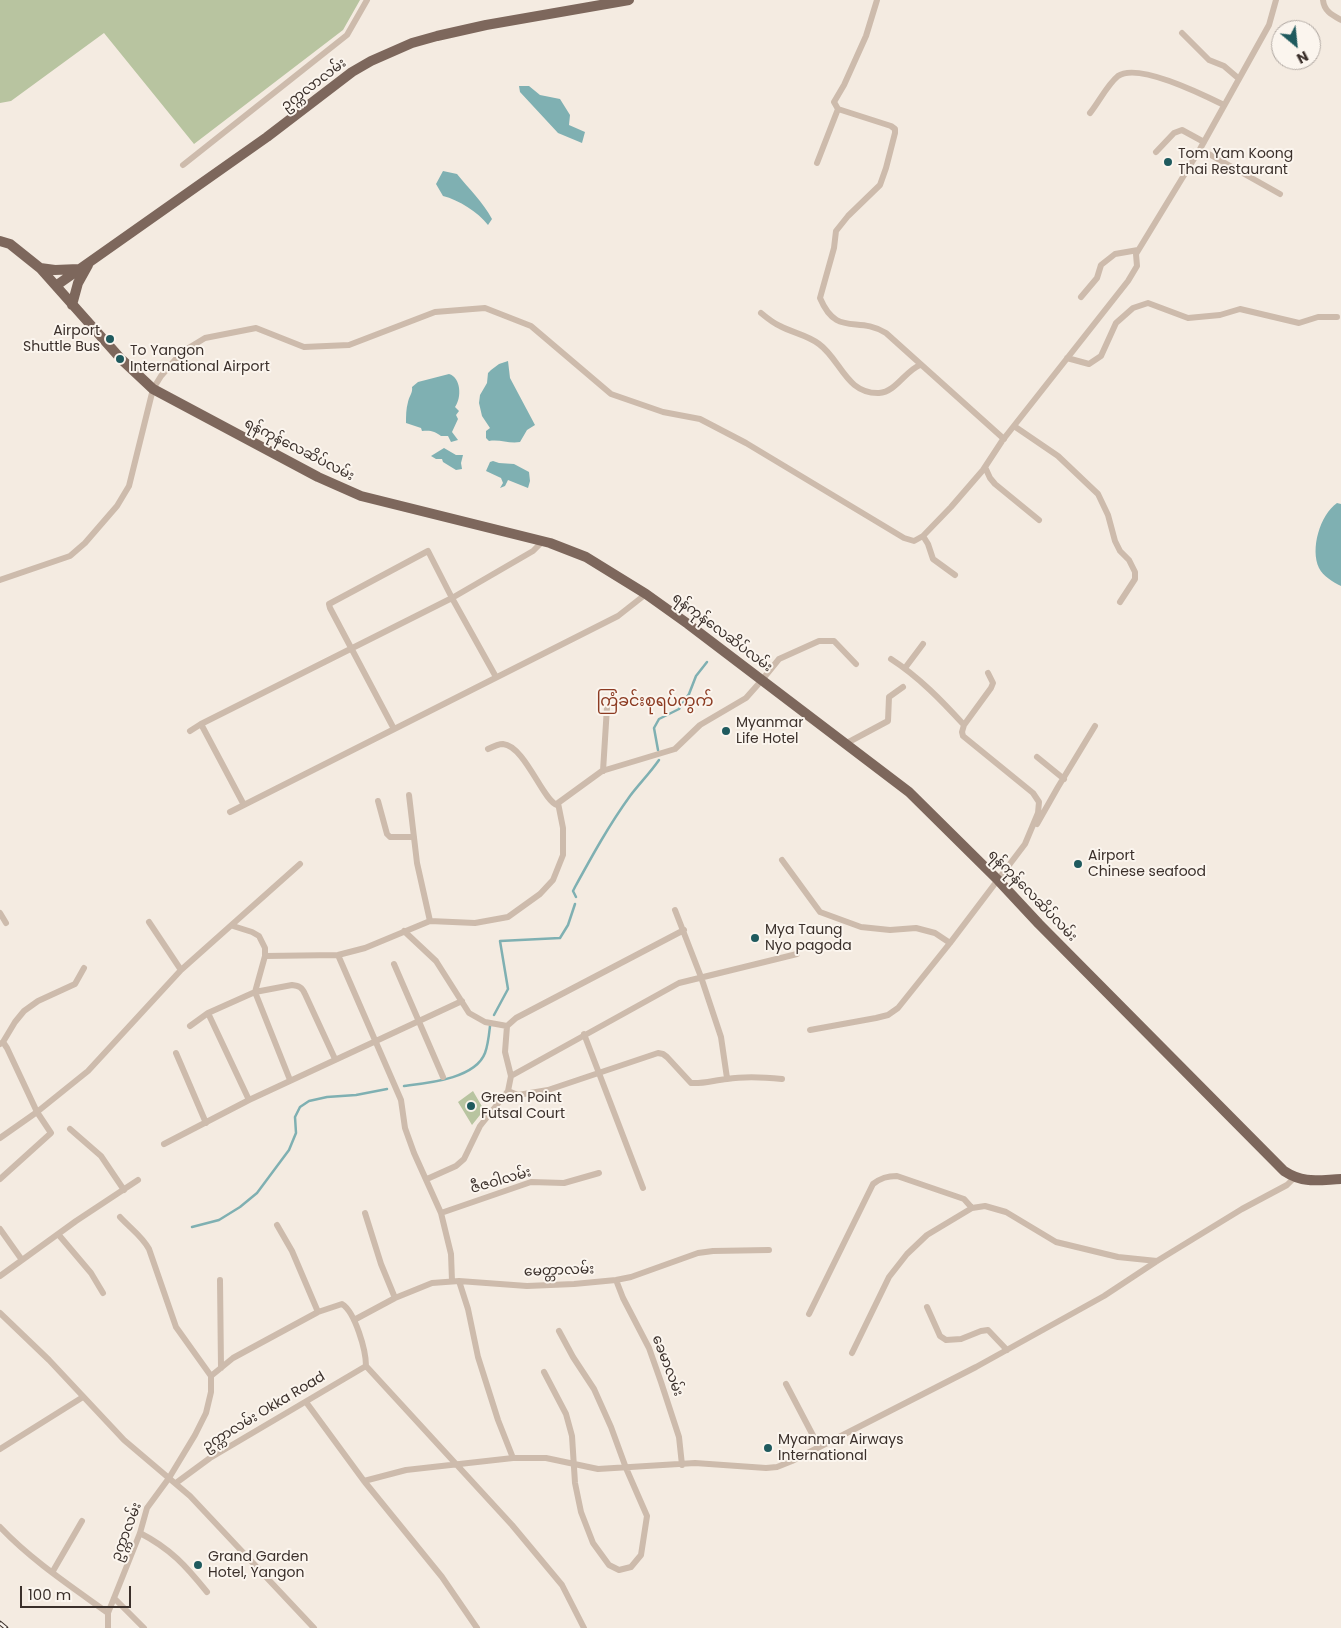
<!DOCTYPE html>
<html>
<head>
<meta charset="utf-8">
<style>
	body { margin:0 }
	#map { position:relative; width:1341px; height:1628px; overflow:hidden; background:#f4ebe1; font-family:Poppins,sans-serif }
	canvas { display:block }
	.north { position:absolute; left:1271px; top:20px; width:50px; height:50px; box-sizing:border-box; background:#fbf5ee; border:1px solid #aea6a0; border-radius:50%; rotate:152deg; font-size:14px; font-weight:700; line-height:20px; text-align:center; color:#3b302b }
	.north::after { content:''; display:block; margin:auto; width:18px; height:22px; background:#1f5a5e; clip-path:polygon(50% 0,100% 100%,50% 72%,0 100%) }
	.scale { position:absolute; left:20px; top:1586px; width:111px; height:22px; box-sizing:border-box; border:2px solid #3b302b; border-top:0; padding-left:6px; font-size:15px; line-height:18px; white-space:nowrap; color:#3b302b; -webkit-text-stroke:4px #fbf5ee; paint-order:stroke }
</style>
</head>
<body>
<div id="map">
<canvas width="1341" height="1628"></canvas>
<div class="north">N</div>
<div class="scale">100 m</div>
</div>
<script>
const ctx = document.querySelector('canvas').getContext('2d');
ctx.lineJoin = 'round';
function paint(path, color) { ctx.fillStyle = color; ctx.fill(path, 'evenodd'); }
function stroke(path, color, width, dash) { ctx.strokeStyle = color; ctx.lineWidth = width; ctx.lineCap = dash ? 'butt' : 'round'; ctx.setLineDash(dash || []); ctx.stroke(path); }
function write(font, color, halo, rows, align = 'center') {
  ctx.font = font + ' Poppins,"Noto Sans Myanmar",sans-serif'; ctx.lineWidth = 4; ctx.setLineDash([]); ctx.textBaseline = 'middle'; ctx.strokeStyle = halo; ctx.fillStyle = color; for (const [text, x, y, turn = 0] of rows) {
    ctx.save(); ctx.translate(x, y); ctx.rotate((+turn || 0) * Math.PI / 180); ctx.textAlign = isNaN(turn) ? turn : align; if (halo) ctx.strokeText(text, 0, 0); ctx.fillText(text, 0, 0); ctx.restore();
  }
}
paint(new Path2D(`
	M0,0H360L343,30L194,144L104,33L11,101L0,103Z
	M473,1091L484,1110L472,1125L458,1102Z`), '#b8c4a0');
paint(new Path2D(`
	M519,86H529L540,95L560,99L570,115L569,125L585,132L582,143L558,133L520,92Z
	M443,171L457,174C469,189 483,202 492,219L488,225C478,212 459,200 443,196L436,184Z
	M508,361L510,378L535,425L527,430L520,442C509,444 500,439 489,441L486,438V431L490,428L482,416L479,403L480,395L487,383L488,373L491,370L499,364Z
	M449,374C461,377 462,398 455,407L459,411L456,415L458,419L452,432L458,440L451,442L448,436H441C435,431 430,430 422,431L421,428L406,423C406,416 406,409 408,402C409,396 413,393 412,387L418,382Z
	M444,448L456,455H463L461,463L462,469L456,470L443,462L442,459H436L431,456Z
	M493,461L499,463L514,464L529,472L530,481L528,488L508,480L505,486L500,488L503,483L501,478L486,471L490,462Z
	M1337,503L1341,504V586C1333,582 1323,576 1319,568C1310,549 1320,515 1337,503Z`), '#7fb0b2');
stroke(new Path2D(`
	M658,750L654,728L659,719L679,709L689,694L696,676L707,662
	M576,897L573,891L575,887C592,856 609,825 630,796C639,784 650,773 659,760
	M494,1015L508,989L500,941L560,938L568,925L575,904
	M404,1086C427,1083 475,1079 485,1053C488,1045 489,1035 490,1026
	M192,1227L219,1220L240,1207L257,1193L289,1150L296,1133L295,1117L300,1107L309,1101L327,1097L356,1095L387,1089`), '#7fb0b2', 2.5);
stroke(new Path2D(`
	M877,0L866,36L844,85L834,102L838,109L891,126L895,129V133L886,168L880,185L848,216L836,231L834,248L820,298C837,338 857,315 886,333L1004,439
	M1323,0C1324,11 1332,15 1341,20
	M1182,33L1209,60L1224,66L1238,78
	M1090,113C1099,102 1107,85 1118,76C1138,62 1204,95 1224,105
	M1200,149L1280,194
	M1156,152L1174,133L1182,130L1204,142
	M817,163L838,109
	M183,165L347,35L367,0
	M1081,297L1097,278L1101,265L1115,254L1138,250
	M761,313C767,318 773,323 780,326C793,333 807,335 819,344C841,360 846,394 879,393C896,392 905,371 920,365
	M1067,358L1089,364L1101,356L1116,323L1133,308L1148,303L1188,318L1220,315L1240,309L1299,323L1318,317H1337
	M1014,426L1058,456L1098,494L1108,515L1115,541L1120,551L1129,560L1135,572V579L1120,602
	M985,467L990,478L995,484L1039,520
	M923,536L928,544L933,559L955,575
	M0,580L70,556L85,543L117,506L129,486L153,389L161,376L182,352L205,338L256,328L304,347L349,345L435,312L485,308L531,326L611,394L663,412L700,419L746,443L904,538L914,541L923,536L951,507L983,470L1002,441L1128,281L1137,266L1136,254L1200,149L1269,25L1276,0
	M905,668L923,644
	M496,677L452,598L533,551L542,542
	M201,724L244,805
	M964,725L991,688L993,683L988,673
	M190,731L201,724L452,598L428,551L329,604L330,608L394,729
	M845,744L888,721L889,697L903,687
	M488,749C492,747 498,744 503,744C525,746 543,801 557,805
	M1037,757L1064,779
	M603,771L607,707
	M409,795L417,863L430,921
	M378,801L387,834L390,837H414
	M230,812L618,616L646,594
	M1037,824L1058,787L1095,726
	M782,860L820,912L861,927L890,930L916,928L935,933L950,943
	M675,910L701,977L721,1037L727,1078
	M0,913L6,923
	M149,922L181,970
	M233,926L252,932L259,936L265,948V956L255,992L290,1080
	M404,931L436,961L469,1013L485,1022L507,1026
	M338,955L401,1100L405,1128L414,1153L441,1213L451,1254L452,1281
	M265,956L338,955L365,948L430,921L475,923L508,917L540,894L553,880L563,855V828L558,803L602,771L675,749L700,725L746,698L762,680L779,659L819,641H834L856,664
	M394,964L443,1077
	M208,1013L249,1100
	M190,1026L208,1013L255,992L292,985C299,986 302,987 305,994L335,1059
	M810,1030L876,1018L888,1015L898,1008L950,943L1025,844L1038,813L1039,802L1033,793L963,736L962,732L964,725C942,701 919,677 891,659
	M584,1034L643,1188
	M3,1042L15,1022L24,1011L38,1001L75,984L84,968
	M0,1044L3,1042L7,1048L37,1112L51,1133L0,1179
	M176,1053L206,1123
	M511,1076L679,983L797,954
	M508,1091L518,1095L548,1090L658,1053L663,1054L667,1057L691,1083C703,1084 715,1080 727,1079C745,1076 763,1077 782,1079
	M508,1091L511,1076L505,1052L507,1026L516,1018L684,930
	M70,1129L101,1156L124,1190
	M0,1138L37,1112L88,1071L181,970L300,864
	M164,1144L249,1100L462,1001
	M427,1179L456,1166L464,1159L480,1126L508,1091
	M365,1213L381,1264L395,1298
	M441,1213L531,1182L564,1183L599,1173
	M277,1225L292,1251L318,1312
	M0,1229L22,1260
	M58,1234L91,1273L103,1293
	M0,1276L76,1221L138,1180
	M220,1280L221,1368
	M616,1280L623,1298L649,1348L661,1382L679,1437L682,1465
	M459,1281L468,1309L478,1357L498,1420L513,1458
	M927,1307L940,1336L946,1340L961,1339L981,1331L988,1330L1007,1350
	M0,1313L49,1360L124,1440L190,1496L314,1628
	M809,1314L873,1184C881,1178 887,1176 897,1176L964,1199L972,1208
	M354,1320L395,1298L432,1283L459,1281L527,1286L574,1284L616,1280L631,1277L698,1253L713,1251L769,1250
	M852,1353L889,1277L907,1254L927,1235L972,1208L985,1206L1006,1212L1056,1242L1118,1257L1157,1261
	M544,1372L566,1414L572,1436L575,1483L581,1512L593,1543L609,1565L619,1570L631,1567L641,1555L647,1516L626,1468L611,1427L594,1389L573,1357L559,1331
	M211,1376L233,1358L318,1312L342,1304C355,1312 366,1350 366,1366L512,1525L562,1585L584,1628
	M786,1384L819,1447
	M306,1402L364,1481L442,1577L477,1628
	M0,1449L83,1397
	M364,1481L406,1470L513,1458H546L598,1469L695,1463L766,1468L777,1467L792,1461L976,1367L1104,1296L1157,1261L1242,1209L1287,1185L1294,1178
	M176,1483L210,1458L366,1366
	M0,1527C31,1560 72,1587 108,1613
	M140,1533C171,1549 186,1566 207,1592
	M53,1571L82,1521
	M114,1598L144,1628
	M108,1628V1613L140,1533L147,1508L169,1478L195,1435L206,1413L211,1392V1376L176,1327L149,1249C142,1236 130,1228 120,1217`), '#cdbbac', 6);
stroke(new Path2D(`
	M0,241L10,244L40,268L121,359L153,389L318,477L361,496L550,543L586,557L646,594L688,624L909,792L998,880L1039,924L1284,1171C1304,1184 1318,1180 1341,1179
	M40,268L55,270L79,269
	M57,285L267,137L352,72L371,61L412,43L437,36L486,25L629,0
	M72,305L78,283L88,265`), '#7d675c', 10);
const rail = new Path2D(`
	M0,1623L6,1628`);
stroke(rail, '#3b302b', 4.5);
stroke(rail, '#fbf5ee', 2.5, [8]);
for (const [x, y, r, color] of [
	[1168,162,5,"#1f5a5e"],
	[110,339,5,"#1f5a5e"],
	[120,359,5,"#1f5a5e"],
	[726,731,5,"#1f5a5e"],
	[1078,864,5,"#1f5a5e"],
	[755,938,5,"#1f5a5e"],
	[471,1106,5,"#1f5a5e"],
	[768,1448,5,"#1f5a5e"],
	[198,1565,5,"#1f5a5e"]
]) { const dot = new Path2D(); dot.arc(x, y, r, 0, 2 * Math.PI); ctx.fillStyle = color; ctx.fill(dot); stroke(dot, '#fbf5ee', 2); }
write('14px', '#3b302b', '#fbf5ee', [
	["ဥက္ကလာလမ်း",314,85,-37],
	["ရန်ကုန်လေဆိပ်လမ်း",299,450,27],
	["ရန်ကုန်လေဆိပ်လမ်း",722,633,37],
	["ရန်ကုန်လေဆိပ်လမ်း",1032,896,46],
	["ဇီဇဝါလမ်း",501,1181,-16],
	["မေတ္တာလမ်း",559,1271,-2],
	["ခေမာလမ်း",667,1366,69],
	["ဥက္ကာလမ်း Okka Road",264,1412,-31],
	["ဥက္ကာလမ်း",127,1532,-69]
]);
write('14px', '#3b302b', '#fbf5ee', [
	["Tom Yam Koong",1178,154],
	["Thai Restaurant",1178,170],
	["Airport",100,331,"right"],
	["Shuttle Bus",100,347,"right"],
	["To Yangon",130,351],
	["International Airport",130,367],
	["Myanmar",736,723],
	["Life Hotel",736,739],
	["Airport",1088,856],
	["Chinese seafood",1088,872],
	["Mya Taung",765,930],
	["Nyo pagoda",765,946],
	["Green Point",481,1098],
	["Futsal Court",481,1114],
	["Myanmar Airways",778,1440],
	["International",778,1456],
	["Grand Garden",208,1557],
	["Hotel, Yangon",208,1573]
], 'left');
write('16px', '#8c3b22', '#fbf5ee', [
	["ကြံခင်းစုရပ်ကွက်",655,702]
]);
</script>
</body>
</html>
